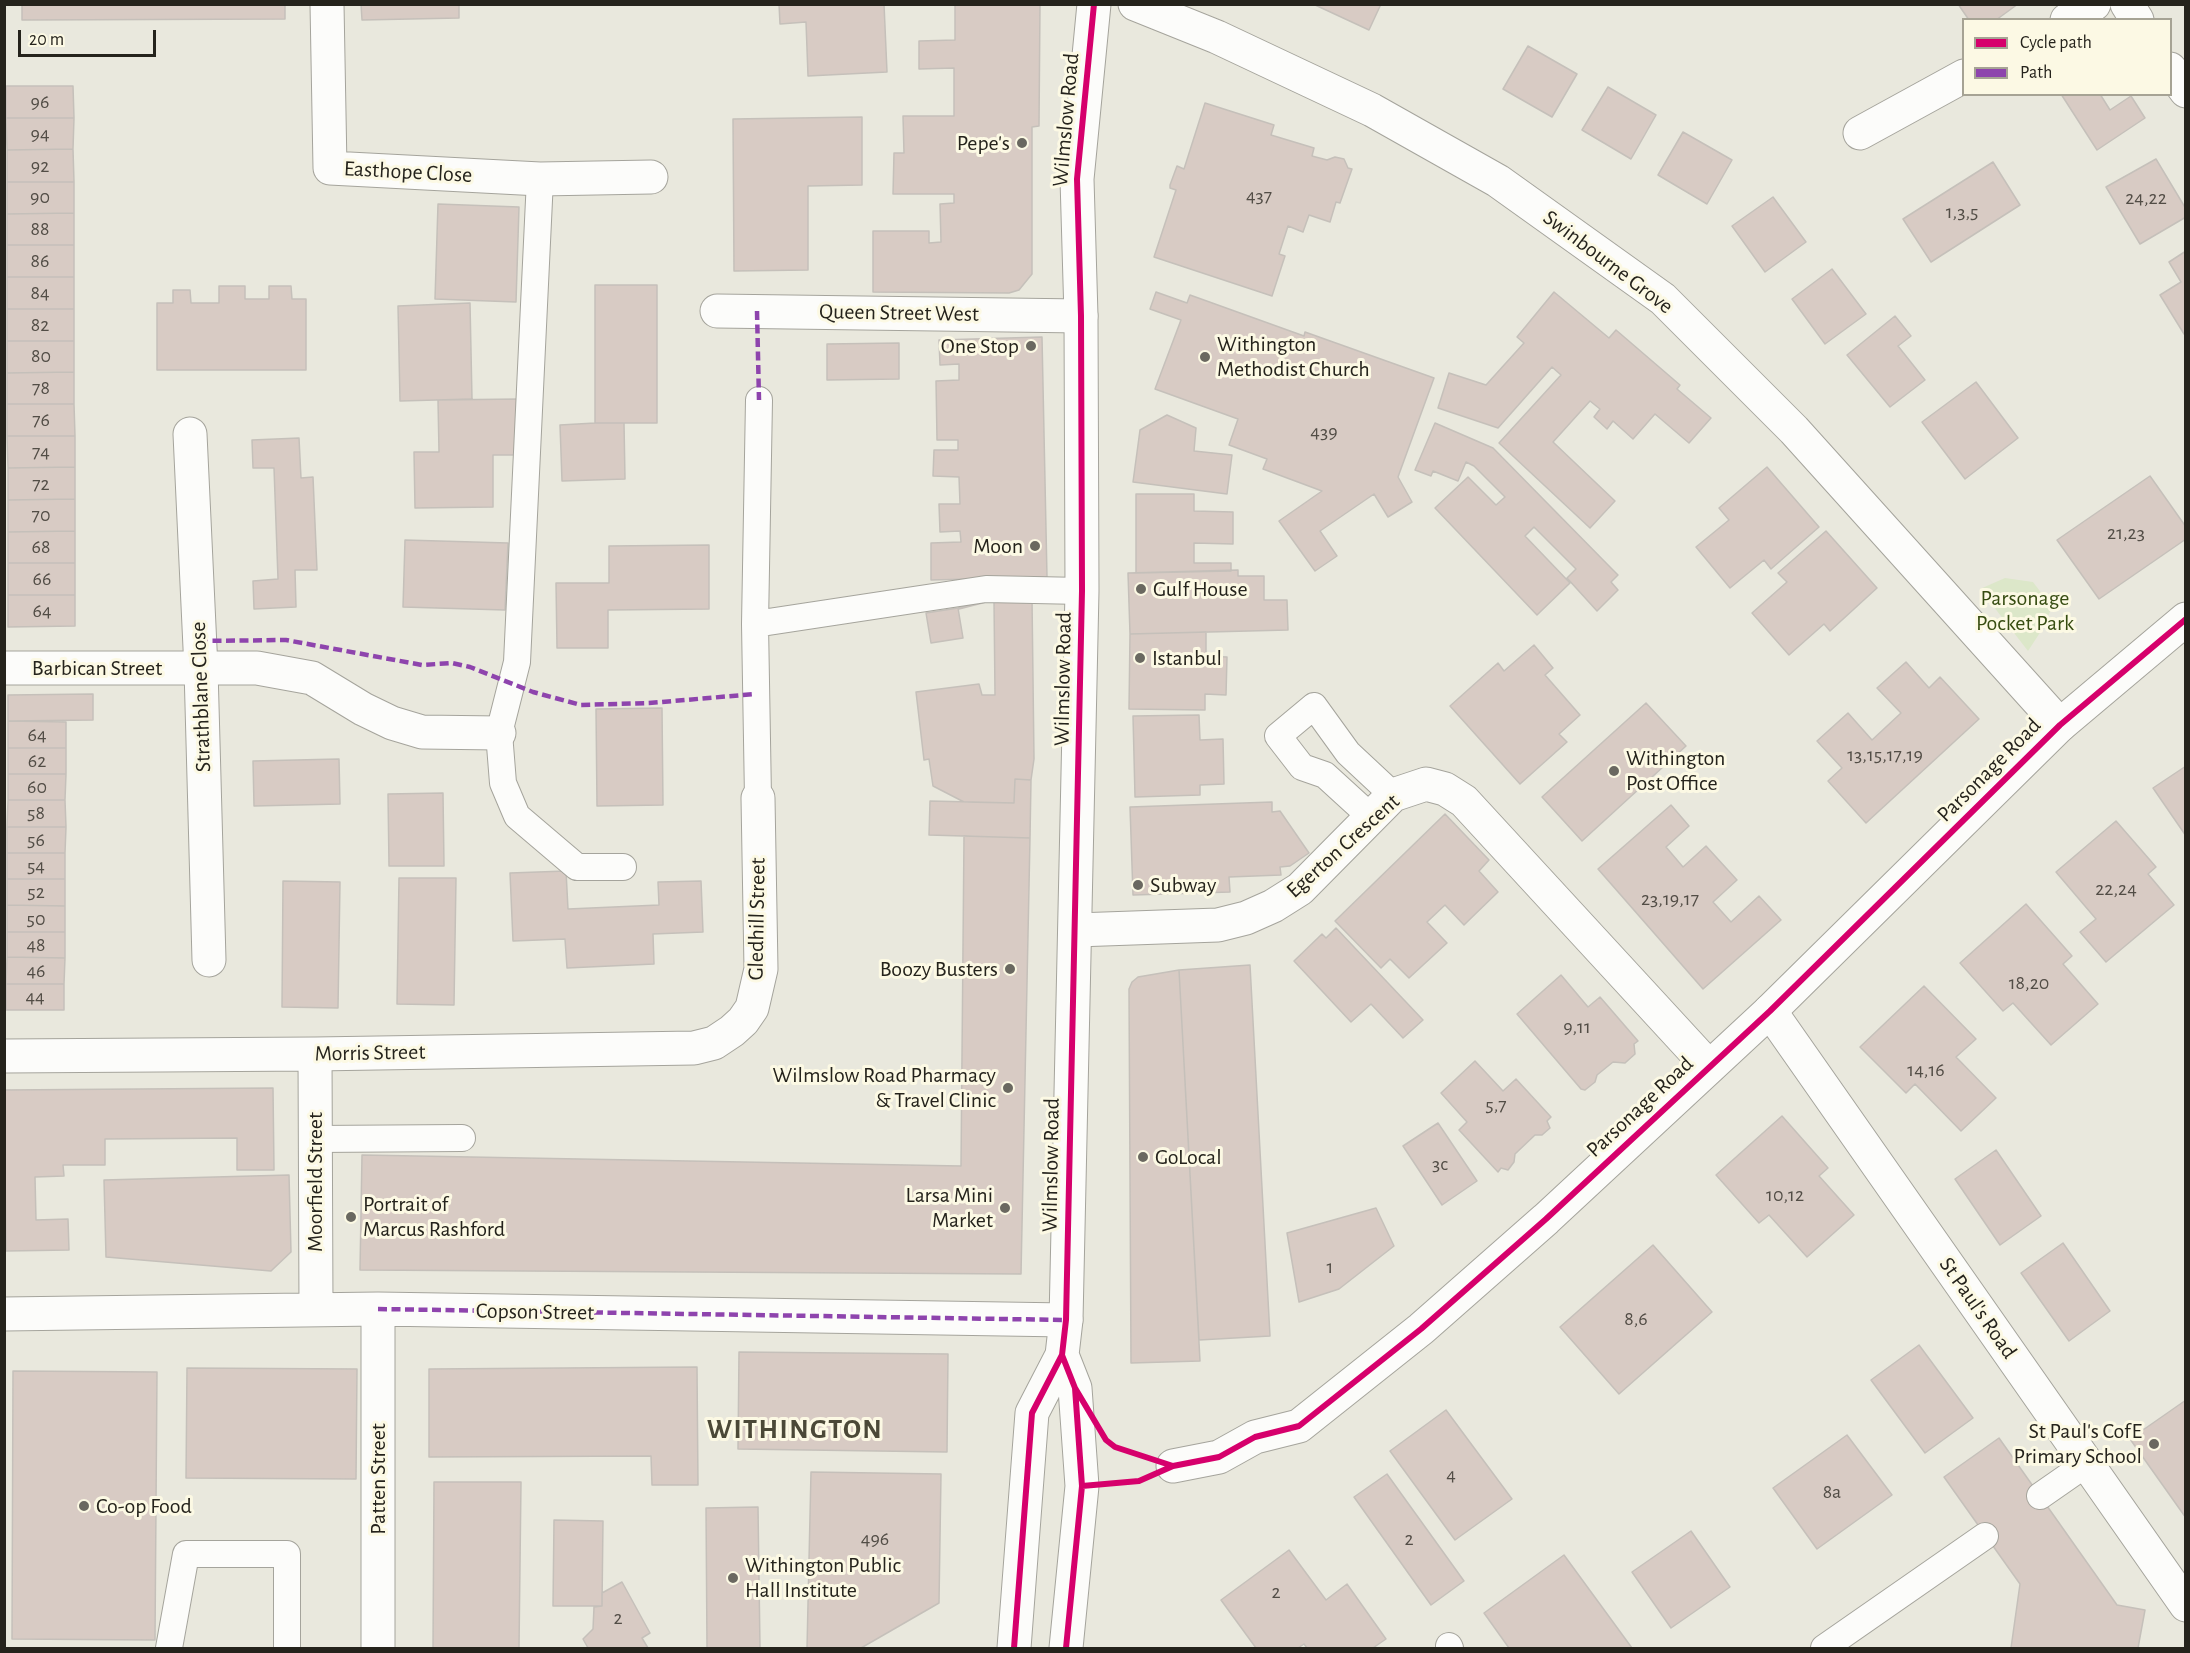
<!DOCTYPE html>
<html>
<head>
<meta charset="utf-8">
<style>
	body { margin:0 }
	#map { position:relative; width:2190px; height:1653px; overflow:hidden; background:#e9e8dd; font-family:"Alegreya Sans",sans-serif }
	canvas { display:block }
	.frame { position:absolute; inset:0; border:6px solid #25231c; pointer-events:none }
	.legend { position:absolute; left:1962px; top:18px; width:210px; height:78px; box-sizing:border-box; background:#fcf9e4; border:2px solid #a6a394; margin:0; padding:8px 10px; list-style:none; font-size:18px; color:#25231c }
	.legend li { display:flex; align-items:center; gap:12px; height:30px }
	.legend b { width:30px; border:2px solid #a6a394 }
	.scale { position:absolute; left:18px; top:30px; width:138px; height:27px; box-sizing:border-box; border:3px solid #25231c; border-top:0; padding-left:8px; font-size:18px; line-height:21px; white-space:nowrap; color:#25231c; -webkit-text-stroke:4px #fcf9e4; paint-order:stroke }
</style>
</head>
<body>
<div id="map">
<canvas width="2190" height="1653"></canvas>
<div class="frame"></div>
<ul class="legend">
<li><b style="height:8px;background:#d6006c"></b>Cycle path</li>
<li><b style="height:8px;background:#8e44ad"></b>Path</li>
</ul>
<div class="scale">20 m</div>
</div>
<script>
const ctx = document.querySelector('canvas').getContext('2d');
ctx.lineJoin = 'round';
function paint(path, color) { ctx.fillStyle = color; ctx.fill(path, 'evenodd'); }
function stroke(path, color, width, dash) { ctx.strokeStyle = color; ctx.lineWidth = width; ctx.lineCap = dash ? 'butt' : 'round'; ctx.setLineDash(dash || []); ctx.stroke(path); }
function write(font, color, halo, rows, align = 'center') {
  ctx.font = font + ' "Alegreya Sans",sans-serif'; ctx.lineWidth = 6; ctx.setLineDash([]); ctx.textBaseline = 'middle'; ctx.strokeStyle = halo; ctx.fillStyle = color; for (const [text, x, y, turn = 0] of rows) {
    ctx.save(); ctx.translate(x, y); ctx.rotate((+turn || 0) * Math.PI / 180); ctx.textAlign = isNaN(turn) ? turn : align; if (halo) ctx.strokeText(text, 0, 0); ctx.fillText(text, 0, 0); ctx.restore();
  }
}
paint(new Path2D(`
	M2005,578L2033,582L2052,607L2043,628L2028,651L1980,589Z`), '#dce7c9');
const building = new Path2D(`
	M22,4H285V19L22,20Z
	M361,4H459V18L362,20Z
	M779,4H884L887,72L808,76L806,22L780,24Z
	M955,4H1040L1039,126L1032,127V274L1019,290L1009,293L873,292V231H929V243L941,242L940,204L954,203V194H893L894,153H904L903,116H954V68L919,69V41L955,40Z
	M1313,4H1381L1369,30Z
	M1958,4H2018L1996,20H1969Z
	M1528,46L1577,74L1552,117L1503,89Z
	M6,86H73L74,118H6Z
	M1608,87L1656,115L1631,159L1582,130Z
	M2061,94H2100L2110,110L2131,96L2145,118L2097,150Z
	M1205,103L1274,125L1271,135L1314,148L1312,156L1327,160L1335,157L1344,159L1348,168L1352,169L1340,203L1336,202L1330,222L1309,215L1303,232L1288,226L1279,254L1285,256L1272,296L1154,257L1176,190L1170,188V185L1177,166L1184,169Z
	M862,117V185L808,186V270L734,271L733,119Z
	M6,118H74L73,149L7,150Z
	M1683,132L1732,160L1707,204L1658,175Z
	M73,149L74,182H7V150Z
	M2156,159L2186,209V217L2140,244L2106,187Z
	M1993,162L2020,205L1931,262L1903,219Z
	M7,182H74V213L7,214Z
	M1773,197L1806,242L1765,272L1732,226Z
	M438,204L519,207L516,302L435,299Z
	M74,213V245H7V214Z
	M7,245H74V277H7Z
	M2186,251V333L2184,334L2160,295L2181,282L2169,262Z
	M1832,269L1866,314L1825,344L1792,299Z
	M7,277H74V309H7Z
	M595,285H657V423H595Z
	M219,286H245V299H269V286H291L292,299H306V370H157V303H173V290H190L191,303H219Z
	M1156,292L1187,303L1190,295L1304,336L1305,332L1434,378L1398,477L1412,502L1388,517L1374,494L1320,531L1337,556L1315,571L1279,521L1322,491L1263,469L1267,459L1229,445L1238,419L1155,389L1181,320L1150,309Z
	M1554,292L1609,338L1616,330L1680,385L1677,389L1711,418L1689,443L1655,414L1633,439L1613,421L1607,429L1594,417L1600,409L1590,401L1553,442L1615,501L1590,528L1499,443L1561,375L1552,367L1498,428L1438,408L1449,373L1486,385L1524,343L1517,337Z
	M470,303L472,399L400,401L398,306Z
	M7,309H74V341H7Z
	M1895,316L1911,336L1898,346L1925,380L1890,407L1847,355Z
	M1042,337L1047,577L931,580V543L961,542L960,531L940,532L939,504H960L959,477L933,476L934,450H958V440H937L936,381L959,380V364L940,365L939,340Z
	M7,341H74V372L7,373Z
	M899,343V379L827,380V344Z
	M74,372V404H7V373Z
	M1976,382L2018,438L1965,479L1922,422Z
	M518,399L519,455H493V507L415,508L414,452H439L438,400Z
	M7,404H74L75,436H7Z
	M1167,415L1196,428L1194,451L1232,455L1227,494L1133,482L1140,430Z
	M595,423H624L625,479L562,481L560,425Z
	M1435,423L1493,448L1611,568L1618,575L1611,582L1618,590L1597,611L1567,578L1576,569L1534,527L1525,536L1570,583L1537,615L1435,508L1468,477L1496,505L1505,497L1474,466L1466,462L1458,481L1433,471L1431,476L1415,470Z
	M7,436H75V467L8,468Z
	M299,438L301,478L313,477L317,570H295L296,607L254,609L253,581L278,579L274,468H253L252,440Z
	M75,467V499L8,500V468Z
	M1767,467L1819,527L1771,569L1764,560L1730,588L1696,547L1729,520L1719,508Z
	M2150,476L2186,527V539L2099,599L2057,540Z
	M1136,494H1194V511L1233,512V544L1194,543V563H1231V571L1136,573Z
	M75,499V531L8,532V500Z
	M75,531V563H8V532Z
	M1826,531L1877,588L1830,631L1824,624L1789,655L1752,613L1787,582L1778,573Z
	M405,540L508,543L505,610L403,607Z
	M709,545V609L608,610V648H557L556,583H609V546Z
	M8,563H75V595H8Z
	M1238,570V576H1264V600H1287L1288,630L1130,634L1128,573Z
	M8,595H75V626L8,627Z
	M994,599V600L959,609L958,608Z
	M1032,599L1034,759L1031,780L1015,779L1014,803L964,802L933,786L929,759L924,760L916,692L979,684L982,695H995L994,600Z
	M958,608L963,638L931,643L926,613Z
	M1206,632V656L1227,657L1226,695L1205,694V710L1129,709L1130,634Z
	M1534,645L1553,668L1545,675L1580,715L1559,734L1567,742L1520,784L1450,706L1498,663L1504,671Z
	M1906,662L1929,688L1940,677L1979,719L1866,823L1828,781L1842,768L1817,741L1848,713L1872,740L1901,713L1877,688Z
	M93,694V720L8,721V695Z
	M1646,703L1686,746L1582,841L1542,797Z
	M662,708L663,805L597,806L596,709Z
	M1199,715L1200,740L1223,739L1224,784L1200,785V795L1135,797L1133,716Z
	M8,721L66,722V748H8Z
	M8,748H66V774H8Z
	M339,759L340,804L254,806L253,761Z
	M2186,766V836L2153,788Z
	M8,774H66L65,800H8Z
	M1015,779L1031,780L1030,838L929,835L930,801L1014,803Z
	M443,793L444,866H389L388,794Z
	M8,800H65L66,827H7Z
	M1272,802V812L1280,811L1309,853L1290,866L1280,867L1281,875L1229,877L1230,892L1133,895L1130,807Z
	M1671,805L1689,826L1666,847L1683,867L1706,846L1737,880L1713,902L1731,922L1759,896L1781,920L1703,989L1598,869Z
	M1445,814L1489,860L1479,871L1498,892L1464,925L1445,905L1427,922L1447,943L1409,978L1390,959L1381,968L1335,921Z
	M2116,821L2156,867L2148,874L2174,905L2106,962L2080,932L2096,919L2056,872Z
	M7,827H66L65,853H7Z
	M964,836L1030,838L1021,1274L360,1270L362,1155L961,1166Z
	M7,853H65V879H7Z
	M566,871L568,909L659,905L658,882L701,881L703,932L653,934L654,964L567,968L565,939L513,941L510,873Z
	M399,878H456L454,1005L397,1004Z
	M7,879H65V906L7,905Z
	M283,881L340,882L338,1008L282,1007Z
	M2026,904L2072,956L2063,964L2098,1004L2051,1045L2013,1003L2003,1011L1960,963Z
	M7,905L65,906V932H7Z
	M1336,928L1423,1020L1403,1038L1371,1004L1351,1022L1294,961L1322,934L1326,938Z
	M7,932H65V958L7,957Z
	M7,957L65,958L64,984H6Z
	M1250,965L1270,1336L1199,1340L1179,970Z
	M1179,970L1200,1361L1131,1363L1129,989L1132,982L1138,977Z
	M1561,975L1588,1007L1600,997L1638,1041L1634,1044L1635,1054L1625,1063L1613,1062L1597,1075L1595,1082L1585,1090L1581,1089L1517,1014Z
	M6,984H64V1010H6Z
	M1924,986L1976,1039L1956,1057L1996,1098L1961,1131L1915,1084L1906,1093L1860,1047Z
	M1475,1061L1503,1091L1516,1079L1551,1117L1547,1121L1550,1128L1542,1135H1535L1515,1154L1514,1162L1508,1170L1501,1168L1498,1172L1459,1130L1467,1122L1441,1093Z
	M273,1088L274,1170H237V1138L105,1139V1165H63L64,1176L35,1177L36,1220L68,1219L69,1250L6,1251L4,1090Z
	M1782,1116L1828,1168L1819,1176L1854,1215L1807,1257L1769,1215L1759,1223L1716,1175Z
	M1438,1123L1477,1181L1442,1205L1403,1146Z
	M1996,1150L2041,1216L2000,1245L1955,1179Z
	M289,1175L291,1252L271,1271L106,1257L104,1180Z
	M1376,1208L1394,1246L1339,1289L1299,1302L1287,1233Z
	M2063,1243L2110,1311L2069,1341L2021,1273Z
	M1653,1245L1712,1312L1619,1394L1560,1327Z
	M1919,1345L1973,1418L1925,1453L1871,1380Z
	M739,1352L948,1354L947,1452L738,1449Z
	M697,1367L698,1485H652L651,1456L429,1457V1369Z
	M187,1368L357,1369L356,1479L186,1478Z
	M13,1371L157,1372L155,1640L12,1639Z
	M2186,1400V1518L2130,1439Z
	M1446,1410L1512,1499L1455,1540L1390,1451Z
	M1847,1435L1892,1495L1817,1549L1773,1488Z
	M1999,1438L2117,1605L2145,1610L2138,1648H2011L2020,1584L1944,1477Z
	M811,1472L941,1474L939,1603L861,1648H807Z
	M1387,1474L1464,1581L1431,1605L1354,1497Z
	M434,1482H521L519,1648H433Z
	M758,1507L760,1648H707L706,1508Z
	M554,1520L603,1521L602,1606H553Z
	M1691,1531L1730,1587L1671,1628L1632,1572Z
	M1289,1550L1326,1600L1347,1584L1386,1639L1373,1648H1307L1304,1644L1298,1648H1256L1221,1600Z
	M1564,1555L1632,1648H1509L1484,1613Z
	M622,1582L650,1633L642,1638L648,1648H588L583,1639L593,1629L594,1607L602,1606V1593Z`);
paint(building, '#d8cbc4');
stroke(building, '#c5c0ba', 1.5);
const lane = new Path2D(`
	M540,179L517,662L499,733L503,783L517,816L577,867H623
	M755,624L986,589L1082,591
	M758,798L755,624L759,400
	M1371,817L1325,775L1302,767L1278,736L1314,706L1348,753L1393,795
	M315,1139L462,1138
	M2040,1496L2086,1464
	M1449,1646L1450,1648
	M169,1648L186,1554H287V1648
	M1824,1648L1985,1536`);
const street = new Path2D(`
	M327,4L330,168L540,179L651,177
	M1135,4L1217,37L1372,110L1498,181L1663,299L1794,430L2060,725
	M2127,4L2137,20
	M2067,20L2094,4
	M2170,69L2186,91
	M1860,133L1964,76
	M717,311L1081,316
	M190,434L201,669L209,960
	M4,668H257L312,678L363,709L392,723L422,732L499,733
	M1076,930L1218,925L1246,918L1273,906L1300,889L1393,795L1426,784L1445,789L1464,801L1709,1067
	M1770,1011L2186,1605
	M315,1054L316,1310
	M4,1056L315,1054L694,1048L714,1043L732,1031L743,1021L752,1008L761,969L758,798
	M4,1314L378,1309L1066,1320
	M378,1648V1309`);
const secondary = new Path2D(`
	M1062,1355L1075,1388L1082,1486L1066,1648
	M1173,1466L1219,1457L1255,1437L1299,1426L1421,1329L1546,1219L1770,1011L2060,725L2186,619
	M1014,1648L1032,1413L1062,1355L1066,1320L1082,591L1081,316L1077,179L1094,4`);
stroke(lane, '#a5a49c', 28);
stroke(street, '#a5a49c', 35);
stroke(secondary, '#a5a49c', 35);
stroke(lane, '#fcfcfa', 26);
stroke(street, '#fcfcfa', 33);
stroke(secondary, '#fcfcfa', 33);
stroke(new Path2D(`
	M757,311L759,400
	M199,641L286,640L422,665L452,663L470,667L533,692L581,705L649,703L756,694
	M378,1309L1066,1320`), '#8e44ad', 4.5, [9, 4.5]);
stroke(new Path2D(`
	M1062,1355L1075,1388L1082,1486L1066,1648
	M1075,1388L1106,1440L1115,1447L1173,1466L1219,1457L1255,1437L1299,1426L1421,1329L1546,1219L1770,1011L2060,725L2186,619
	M1082,1486L1139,1481L1173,1466
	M1014,1648L1032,1413L1062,1355L1066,1320L1082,591L1081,316L1077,179L1094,4`), '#d6006c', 6);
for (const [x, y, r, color] of [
	[1022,143,6,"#6a6860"],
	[1031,346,6,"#6a6860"],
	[1205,357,6,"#6a6860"],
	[1035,546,6,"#6a6860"],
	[1141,589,6,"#6a6860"],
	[1140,658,6,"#6a6860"],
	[1614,771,6,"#6a6860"],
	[1138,885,6,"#6a6860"],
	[1010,969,6,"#6a6860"],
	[1008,1088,6,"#6a6860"],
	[1143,1157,6,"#6a6860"],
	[1005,1208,6,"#6a6860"],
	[351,1217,6,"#6a6860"],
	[2154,1444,6,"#6a6860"],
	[84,1506,6,"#6a6860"],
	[733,1578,6,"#6a6860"]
]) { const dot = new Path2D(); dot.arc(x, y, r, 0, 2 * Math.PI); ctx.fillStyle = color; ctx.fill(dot); stroke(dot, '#fcf9e4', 2); }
write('20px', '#524d46', null, [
	["96",40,102],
	["94",40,134],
	["92",40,166],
	["437",1259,196],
	["90",40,197],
	["24,22",2146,198],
	["1,3,5",1962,212],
	["88",40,229],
	["86",40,261],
	["84",40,293],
	["82",40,325],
	["80",41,356],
	["78",41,388],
	["76",41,420],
	["439",1324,432],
	["74",41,452],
	["72",41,484],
	["70",41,515],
	["21,23",2126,533],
	["68",41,547],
	["66",42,579],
	["64",42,611],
	["64",37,735],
	["13,15,17,19",1885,755],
	["62",37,761],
	["60",37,787],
	["58",36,813],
	["56",36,840],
	["54",36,866],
	["22,24",2116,889],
	["52",36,892],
	["23,19,17",1670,899],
	["50",36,919],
	["48",36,945],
	["46",36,971],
	["18,20",2029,983],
	["44",35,997],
	["9,11",1577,1027],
	["14,16",1926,1070],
	["5,7",1496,1105],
	["3c",1440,1164],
	["10,12",1785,1195],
	["1",1330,1267],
	["8,6",1636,1319],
	["4",1451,1475],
	["8a",1832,1492],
	["496",875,1539],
	["2",1409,1539],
	["2",1276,1592],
	["2",618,1618]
]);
write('22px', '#25231c', '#fcf9e4', [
	["Wilmslow Road",1066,120,-85],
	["Easthope Close",408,172,3],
	["Swinbourne Grove",1608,262,37],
	["Queen Street West",899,313,1],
	["Barbican Street",97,668],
	["Wilmslow Road",1063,679,-89],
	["Strathblane Close",201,697,-92],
	["Parsonage Road",1989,770,-45],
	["Egerton Crescent",1343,846,-42],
	["Gledhill Street",757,919,-89],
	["Morris Street",370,1053,-1],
	["Parsonage Road",1640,1107,-43],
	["Wilmslow Road",1051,1165,-89],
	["Moorfield Street",315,1182,-90],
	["St Paul's Road",1978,1308,55],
	["Copson Street",535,1312,1],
	["Patten Street",378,1479,-90]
]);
write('22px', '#25231c', '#fcf9e4', [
	["Pepe's",1010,143,"right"],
	["Withington",1217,344],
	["Methodist Church",1217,369],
	["One Stop",1019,346,"right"],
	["Moon",1023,546,"right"],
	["Gulf House",1153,589],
	["Istanbul",1152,658],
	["Withington",1626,758],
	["Post Office",1626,783],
	["Subway",1150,885],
	["Boozy Busters",998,969,"right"],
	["Wilmslow Road Pharmacy",996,1075,"right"],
	["& Travel Clinic",996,1100,"right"],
	["GoLocal",1155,1157],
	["Larsa Mini",993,1195,"right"],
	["Market",993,1220,"right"],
	["Portrait of",363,1204],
	["Marcus Rashford",363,1229],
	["St Paul's CofE",2142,1431,"right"],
	["Primary School",2142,1456,"right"],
	["Co-op Food",96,1506],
	["Withington Public",745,1565],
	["Hall Institute",745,1590]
], 'left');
write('22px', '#364c11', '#fcf9e4', [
	["Parsonage",2025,598],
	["Pocket Park",2025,623]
]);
ctx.letterSpacing = '1.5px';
write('bold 28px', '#4b4837', '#fcf9e4', [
	["WITHINGTON",795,1430]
]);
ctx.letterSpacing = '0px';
</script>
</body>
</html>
